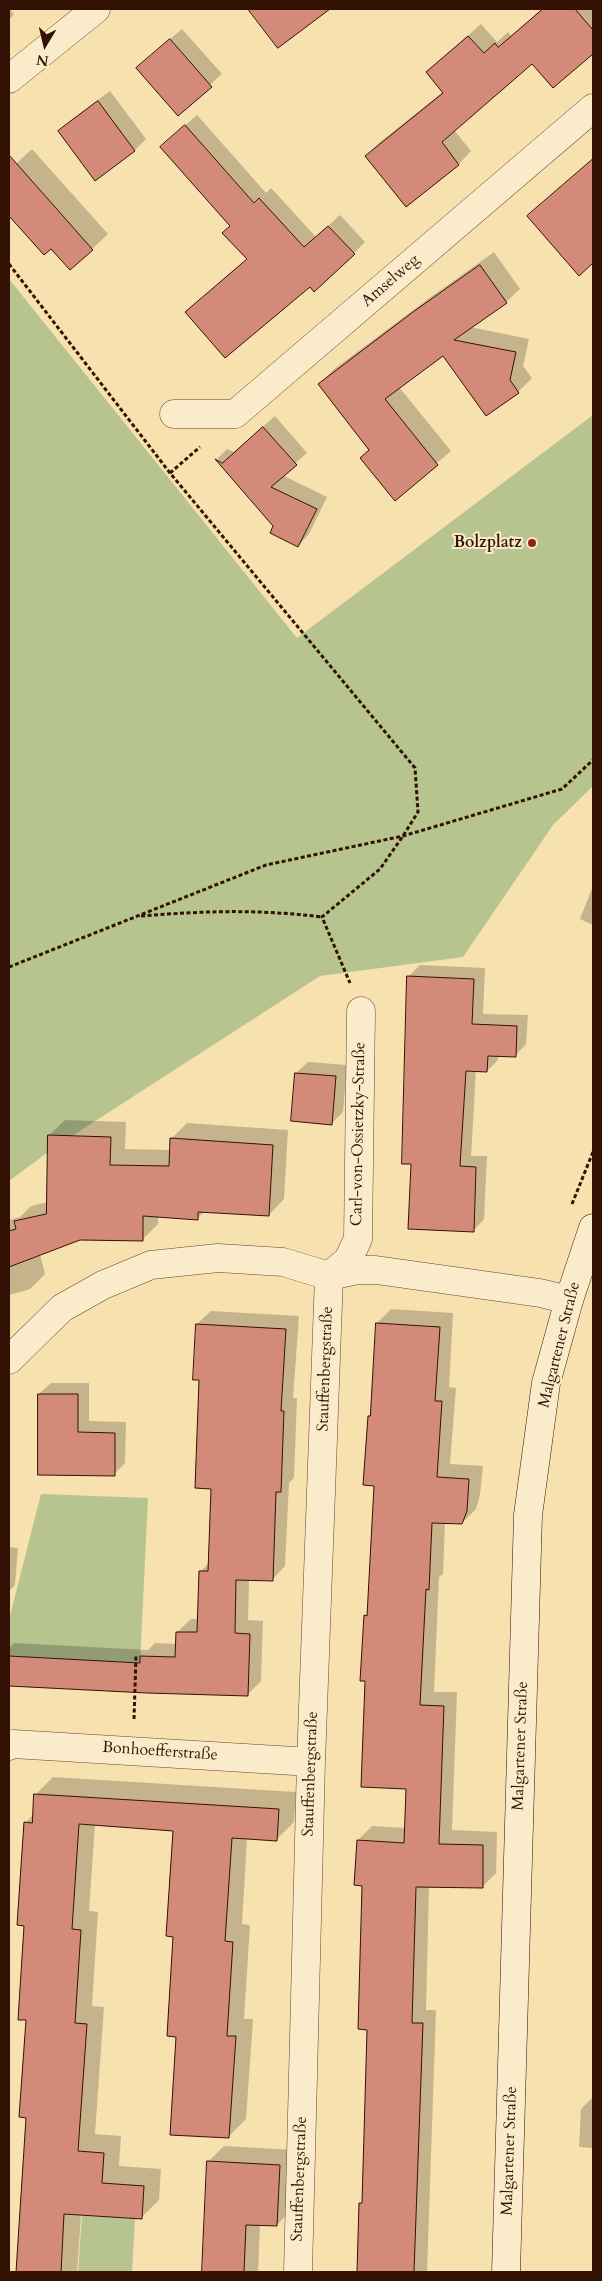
<!DOCTYPE html>
<html>
<head>
<meta charset="utf-8">
<style>
	body { margin:0 }
	#map { position:relative; width:602px; height:2281px; overflow:hidden; background:#f7e1ae; font-family:Cardo,serif }
	canvas { display:block }
	.frame { position:absolute; inset:0; border:10px solid #331105; pointer-events:none }
	.north { position:absolute; left:20px; top:20px; width:50px; height:50px; -webkit-text-stroke:4px #faecca; paint-order:stroke; rotate:189deg; font-size:14px; font-weight:700; line-height:20px; text-align:center; color:#331105 }
	.north::after { content:''; display:block; margin:auto; width:18px; height:22px; background:#331105; clip-path:polygon(50% 0,100% 100%,50% 72%,0 100%) }
</style>
</head>
<body>
<div id="map">
<canvas width="602" height="2281"></canvas>
<div class="frame"></div>
<div class="north">N</div>
</div>
<script>
const ctx = document.querySelector('canvas').getContext('2d');
ctx.lineJoin = 'round';
function paint(path, color) { ctx.fillStyle = color; ctx.fill(path, 'evenodd'); }
function stroke(path, color, width, dash) { ctx.strokeStyle = color; ctx.lineWidth = width; ctx.lineCap = dash ? 'butt' : 'round'; ctx.setLineDash(dash || []); ctx.stroke(path); }
function write(font, color, halo, rows, align = 'center') {
  ctx.font = font + ' Cardo,serif'; ctx.lineWidth = 4; ctx.setLineDash([]); ctx.textBaseline = 'middle'; ctx.strokeStyle = halo; ctx.fillStyle = color; for (const [text, x, y, turn = 0] of rows) {
    ctx.save(); ctx.translate(x, y); ctx.rotate((+turn || 0) * Math.PI / 180); ctx.textAlign = isNaN(turn) ? turn : align; if (halo) ctx.strokeText(text, 0, 0); ctx.fillText(text, 0, 0); ctx.restore();
  }
}
paint(new Path2D(`
	M9,279L297,638L593,415V786L553,825L463,957L320,976L55,1147L9,1181Z
	M41,1494L148,1498L140,1664L9,1656V1620Z
	M82,2215L135,2219L132,2272H78Z`), '#b7c48f');
paint(new Path2D(`
	M9,9L14,14L9,20Z
	M249,9H319L321,11L278,46Z
	M542,9H593V52L553,86L532,62L454,130L471,151L459,164L406,205L366,156L379,143L444,91L427,72L481,24L497,42L508,32L511,36Z
	M182,29L222,74L178,114L149,57Z
	M110,91L146,139L135,150L96,179L60,131L71,120Z
	M197,115L266,193L271,188L316,237L340,215L365,242L354,253L310,286L187,312L248,258L231,226L173,136Z
	M32,149L108,234L71,269L51,247L44,253L9,215V170Z
	M593,159V261L579,274L541,204Z
	M494,252L520,289L506,302L470,327L529,339L523,366L532,378L518,392L486,414L444,354L399,387L451,451L395,499L370,450L320,384L333,370L428,299Z
	M275,416L307,453L282,475L327,497L309,534L298,546L275,526L217,459L227,449L234,452Z
	M593,886V925L580,919Z
	M420,965L485,968L483,1014L528,1015L526,1044L515,1056L498,1055V1060L487,1071L476,1070L471,1156H487L484,1219L473,1231L412,1163L408,977Z
	M308,1062L347,1065L343,1112L332,1123L296,1073Z
	M65,1120L126,1122L125,1149L171,1150L172,1138L187,1123L288,1130L284,1199L269,1215L205,1211L197,1219L158,1216V1224L142,1240L80,1238L40,1254L45,1274L30,1289L9,1295V1220L20,1217L31,1206L48,1202L49,1135Z
	M391,1309L453,1313L449,1387L456,1388L450,1464L483,1466L480,1495L476,1509L462,1523L445,1522L443,1574L439,1577L434,1692H457L452,1830L497,1832L496,1873L482,1887L429,1886L426,2010H436L427,2272H358L361,2203L363,2200L368,2028L363,1885L358,1840L372,1826L406,1828L407,1788L366,1680L365,1616L369,1612L376,1485L369,1416L372,1413L377,1323Z
	M211,1311L299,1316L293,1398H297L294,1478L289,1483L285,1566L272,1580L249,1579L248,1620L263,1621L261,1681L248,1694L147,1692L9,1684V1648L14,1643L148,1650L155,1643L177,1644V1632L191,1619H199L200,1572L209,1563L212,1488L200,1379L197,1324Z
	M51,1383H89V1421L126,1422L125,1463L114,1474L39,1394Z
	M9,1547L18,1548L15,1585L9,1591Z
	M53,1777L296,1792L294,1822L276,1840L247,1838L242,1924L250,1925L244,2019H253L246,2119L228,2137L177,2036L175,1830L95,1824L89,1911L98,1912L92,2006L104,2007L95,2134L121,2136L119,2166L161,2169L159,2200L141,2218L81,2214L77,2272H18L27,2116L25,1823L34,1814L35,1795Z
	M592,2098H593V2148L579,2147L581,2109Z
	M224,2146L295,2150L292,2209L277,2225L260,2224L258,2272H203L208,2162Z`), '#0003');
const building = new Path2D(`
	M248,9H330L278,48Z
	M543,9H575L593,30V54L553,88L532,64L442,142L459,165L406,207L365,156L443,93L426,72L468,36L484,53L495,43L498,47Z
	M170,39L212,87L178,116L136,68Z
	M98,101L135,151L95,181L58,131Z
	M185,125L254,203L259,198L304,247L328,226L355,254L314,292L310,287L225,358L185,312L247,259L222,233L230,226L160,147Z
	M9,155L93,250L70,270L51,249L44,255L9,216Z
	M593,159V263L579,276L527,216Z
	M480,265L507,303L454,340L516,352L510,380L519,393L486,416L443,356L385,399L438,465L395,501L360,458L369,450L318,384L413,312Z
	M263,427L297,465L271,487L317,509L298,547L270,533L273,526L215,459L222,463Z
	M407,976L474,979L472,1024L517,1026L516,1057L488,1056L487,1072L466,1071L460,1166L476,1167L474,1232L408,1229L411,1164H402Z
	M295,1073L336,1076L332,1125L291,1121Z
	M48,1135L111,1137L110,1165L169,1166L170,1138L273,1145L269,1216L198,1212V1220L143,1216V1241L80,1240L9,1267V1231L16,1229L14,1221L46,1214Z
	M376,1323L440,1327L435,1401H442L437,1477L469,1479L467,1511L462,1524L432,1523L429,1590L426,1589L420,1705L444,1706L439,1844L483,1845V1888L416,1887L412,2023H423L414,2272H357L359,2203H362L367,2030L358,2029L362,1886L354,1885L357,1840L404,1843L406,1789L361,1787L365,1681H360L364,1615L367,1616L374,1486L363,1485L368,1416H370Z
	M196,1324L286,1329L281,1411H284L281,1492H276L273,1581L236,1580L235,1633L250,1634L248,1696L147,1693L9,1686V1656L140,1663V1656L175,1657L176,1632H197L199,1571H208L211,1489L195,1488L199,1380H193Z
	M38,1394H78V1432L115,1433V1476L38,1475Z
	M34,1794L279,1809L277,1841L232,1838L225,1941L233,1942L227,2036H236L229,2138L170,2135L176,2037L167,2036L173,1937L166,1936L173,1831L79,1824L72,1929L81,1930L75,2023L87,2024L78,2151L104,2153L102,2183L144,2186L142,2219L64,2214L61,2272H16L26,2118L19,2117L26,2020H18L24,1926L17,1925L24,1822L32,1823Z
	M207,2161L280,2165L277,2226L246,2225L244,2272H202Z`);
paint(building, '#d48a79');
stroke(building, '#331105', 1);
const street = new Path2D(`
	M9,79L96,9
	M174,414H235L593,108
	M9,1360L62,1308L103,1285L151,1265L218,1258L283,1262L329,1276L358,1270H376L540,1293L569,1300
	M9,1746L13,1744L311,1762
	M298,2272L311,1762L329,1276L348,1260L358,1239L361,1011`);
const secondary = new Path2D(`
	M506,2272L528,1515L546,1383L569,1300L593,1228`);
stroke(street, '#64452f', 29);
stroke(secondary, '#331105', 29);
stroke(new Path2D(`
	M9,264L170,473L415,768L418,812L403,836L380,869L322,917L350,983
	M170,473L200,447
	M141,916C205,911 257,909 322,917
	M9,967L266,865L403,836L562,789L593,760
	M572,1204L593,1152
	M134,1719L136,1656`), '#331105', 3, [4, 2.5]);
stroke(street, '#faecca', 28);
stroke(secondary, '#faecca', 28);
for (const [x, y, r, color] of [
	[532,543,5,"#8f2418"]
]) { const dot = new Path2D(); dot.arc(x, y, r, 0, 2 * Math.PI); ctx.fillStyle = color; ctx.fill(dot); stroke(dot, '#faecca', 2); }
write('16px', '#331105', '#faecca', [
	["Amselweg",391,281,-41],
	["Carl-von-Ossietzky-Straße",359,1134,-89],
	["Malgartener Straße",560,1345,-76],
	["Stauffenbergstraße",326,1369,-88],
	["Malgartener Straße",521,1746,-88],
	["Bonhoefferstraße",160,1752,4],
	["Stauffenbergstraße",311,1774,-88],
	["Malgartener Straße",510,2151,-88],
	["Stauffenbergstraße",300,2179,-88]
]);
write('bold 16px', '#331105', '#faecca', [
	["Bolzplatz",522,543]
], 'right');
</script>
</body>
</html>
